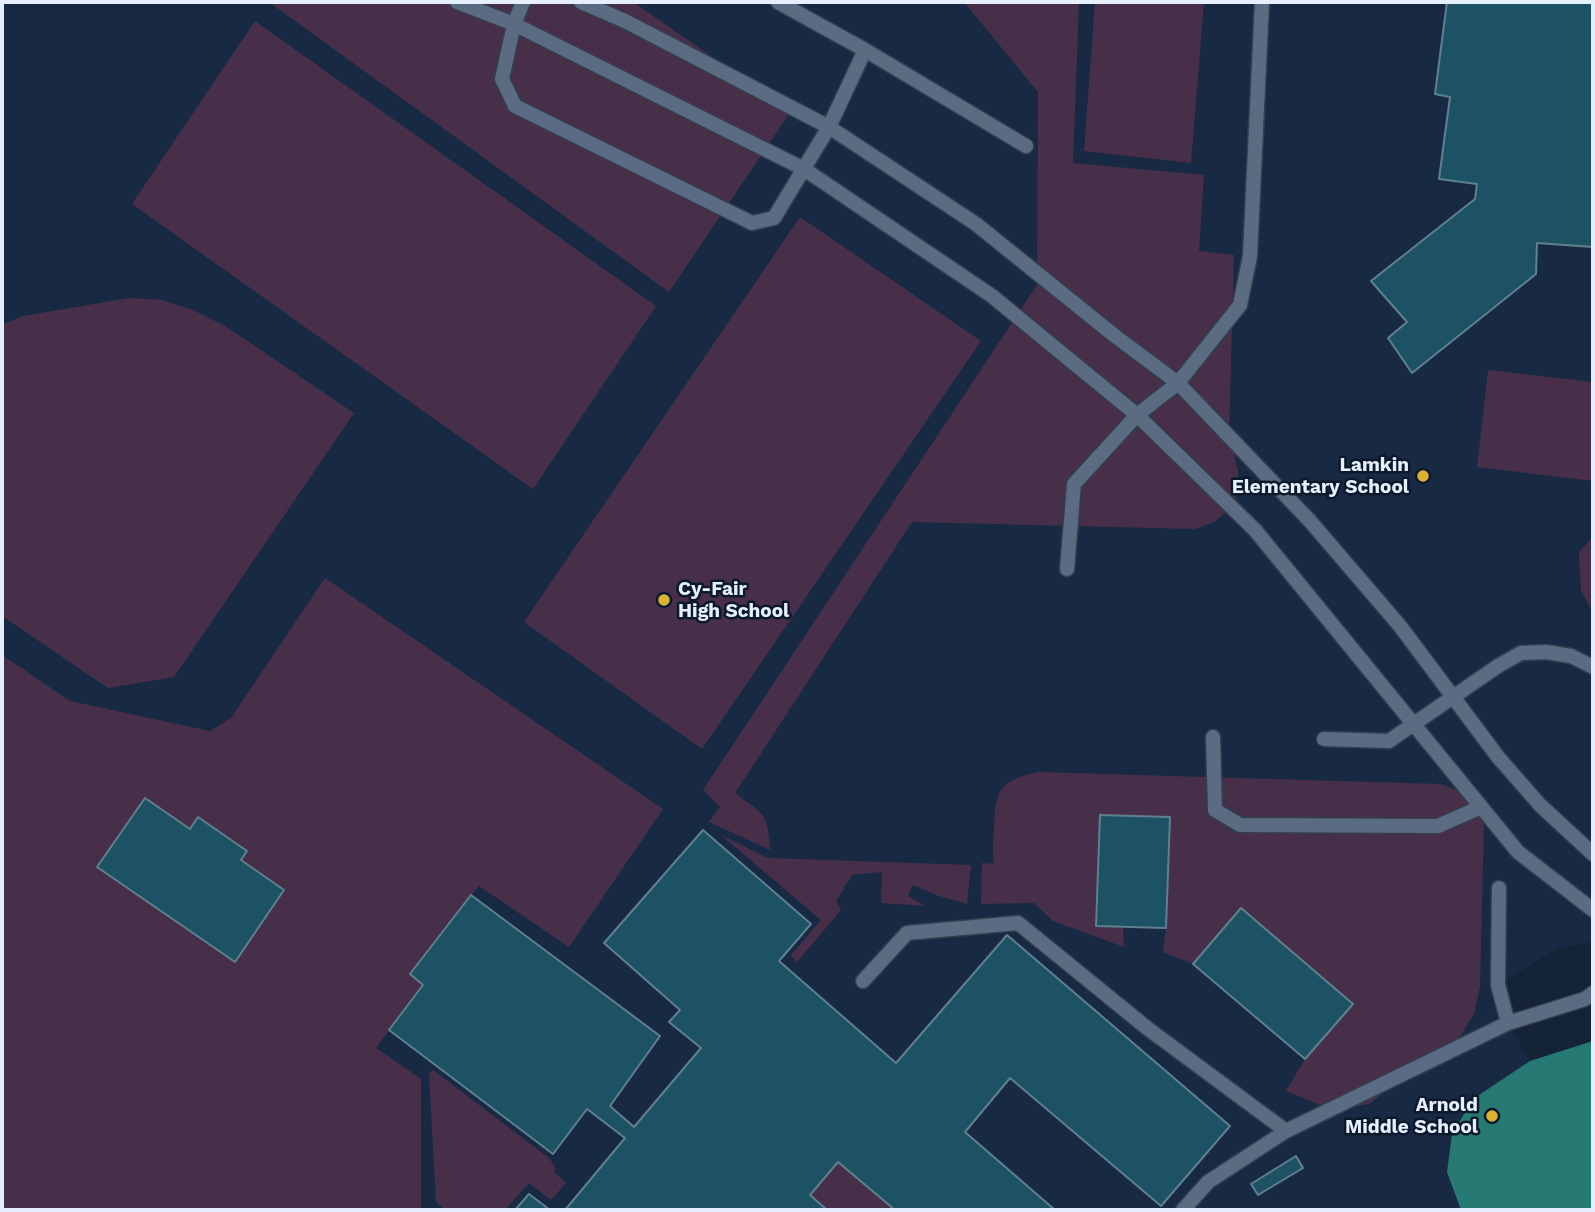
<!DOCTYPE html>
<html>
<head>
<meta charset="utf-8">
<style>
	body { margin:0 }
	#map { position:relative; width:1595px; height:1212px; overflow:hidden; background:#152336; font-family:"Work Sans",sans-serif }
	canvas { display:block }
	.frame { position:absolute; inset:0; border:4px solid #e6effd; pointer-events:none }
</style>
</head>
<body>
<div id="map">
<canvas width="1595" height="1212"></canvas>
<div class="frame"></div>
</div>
<script>
const ctx = document.querySelector('canvas').getContext('2d');
ctx.lineJoin = 'round';
function paint(path, color) { ctx.fillStyle = color; ctx.fill(path, 'evenodd'); }
function stroke(path, color, width, dash) { ctx.strokeStyle = color; ctx.lineWidth = width; ctx.lineCap = dash ? 'butt' : 'round'; ctx.setLineDash(dash || []); ctx.stroke(path); }
function write(font, color, halo, rows, align = 'center') {
  ctx.font = font + ' "Work Sans",sans-serif'; ctx.lineWidth = 5; ctx.setLineDash([]); ctx.textBaseline = 'middle'; ctx.strokeStyle = halo; ctx.fillStyle = color; for (const [text, x, y, turn = 0] of rows) {
    ctx.save(); ctx.translate(x, y); ctx.rotate((+turn || 0) * Math.PI / 180); ctx.textAlign = isNaN(turn) ? turn : align; if (halo) ctx.strokeText(text, 0, 0); ctx.fillText(text, 0, 0); ctx.restore();
  }
}
paint(new Path2D(`
	M2,2H1593V942L1558,948L1498,985L1508,1023L1530,1061L1593,1041V1210H2Z`), '#182a43');
paint(new Path2D(`
	M269,2H633L791,111L669,292Z
	M964,2H1079L1073,163L1204,175L1199,251L1234,255L1229,435L1238,471L1239,491L1228,511L1214,522L1195,529L912,522L735,793C763,815 768,811 770,850L709,822L720,807L703,790L1037,285L1038,92Z
	M1095,2H1204L1191,163L1084,151Z
	M255,21L656,306L533,489L132,204Z
	M800,217L981,341L702,749L524,622Z
	M129,298L162,300L193,310L225,326L354,413L174,677L108,688L2,616V325L23,316Z
	M1488,370L1593,382V481L1477,467Z
	M1593,537V612L1581,591L1579,552Z
	M325,578L663,809L569,947L479,886L410,974L423,985L376,1048L421,1079V1210H2V655L70,701L210,731L231,718Z
	M1038,772L1439,784C1464,791 1474,797 1484,823L1480,987L1474,1014L1455,1044L1411,1072L1369,1104L1332,1110L1286,1091L1305,1059L1241,909L1193,964L1163,952L1166,928L1169,817L1100,815L1096,926L1123,928L1124,947L1053,921L1034,903L981,904L982,863L994,864C992,853 993,841 994,830C995,791 998,781 1038,772Z
	M721,835L768,858L971,865L967,904L936,895L913,885L908,896L925,906L881,903L882,872L852,875L836,901L841,910L797,962L791,955L821,920Z
	M433,1070L549,1158L556,1169L554,1172L566,1183L551,1200L529,1183L505,1210H445L436,1202L429,1074Z
	M838,1162L895,1210H827L810,1195Z`), '#472f4a');
paint(new Path2D(`
	M1593,1041V1210H1461L1447,1172L1452,1134L1473,1099L1530,1061Z`), '#277974');
const building = new Path2D(`
	M1447,2H1593V247L1537,243L1536,274L1412,373L1388,338L1407,322L1371,281L1475,199L1477,184L1439,179L1450,97L1435,94Z
	M145,798L190,829L198,817L247,851L241,860L284,890L235,962L97,867Z
	M1100,815L1170,817L1166,928L1096,926Z
	M703,830L811,924L779,961L896,1063L1007,935L1230,1126L1161,1206L1010,1078L965,1132L1055,1210H895L838,1162L810,1195L827,1210H565L625,1138L587,1109L553,1154L389,1030L423,985L410,974L471,895L660,1036L610,1106L634,1127L701,1048L669,1022L680,1010L604,943Z
	M1241,908L1353,1004L1305,1059L1193,964Z
	M1296,1156L1303,1168L1258,1195L1251,1184Z
	M529,1194L550,1210H515Z`);
paint(building, '#1c5263');
stroke(building, '#5f808c', 2);
const lane = new Path2D(`
	M457,2L514,24L804,169L992,296L1137,415L1255,530L1518,852L1593,910
	M523,2L514,24L502,79L515,106L752,223L774,218L829,127L865,50L778,2
	M581,2L625,21L829,127L976,224L1115,336L1178,383L1310,521L1400,626L1498,757L1540,805L1593,854
	M865,50L1026,146
	M1067,569L1074,484L1137,415L1178,383L1240,305L1250,256L1262,2
	M1213,737L1215,810L1240,825L1438,826L1481,807
	M1324,739L1389,741L1498,666L1521,653L1546,652L1571,656L1593,667
	M1499,888L1498,985L1508,1023
	M863,981L907,933L1018,923L1147,1028L1286,1131
	M1183,1210L1208,1182L1286,1131L1508,1023L1585,999L1593,993`);
stroke(lane, '#343e4e', 17);
stroke(lane, '#5a6b82', 14);
for (const [x, y, r, color] of [
	[1423,476,7,"#dcb233"],
	[664,600,7,"#dcb233"],
	[1492,1116,7,"#dcb233"]
]) { const dot = new Path2D(); dot.arc(x, y, r, 0, 2 * Math.PI); ctx.fillStyle = color; ctx.fill(dot); stroke(dot, '#0c192c', 2.5); }
write('bold 19px', '#e6effd', '#0c192c', [
	["Lamkin",1409,465],
	["Elementary School",1409,487],
	["Cy-Fair",678,589,"left"],
	["High School",678,611,"left"],
	["Arnold",1478,1105],
	["Middle School",1478,1127]
], 'right');
</script>
</body>
</html>
